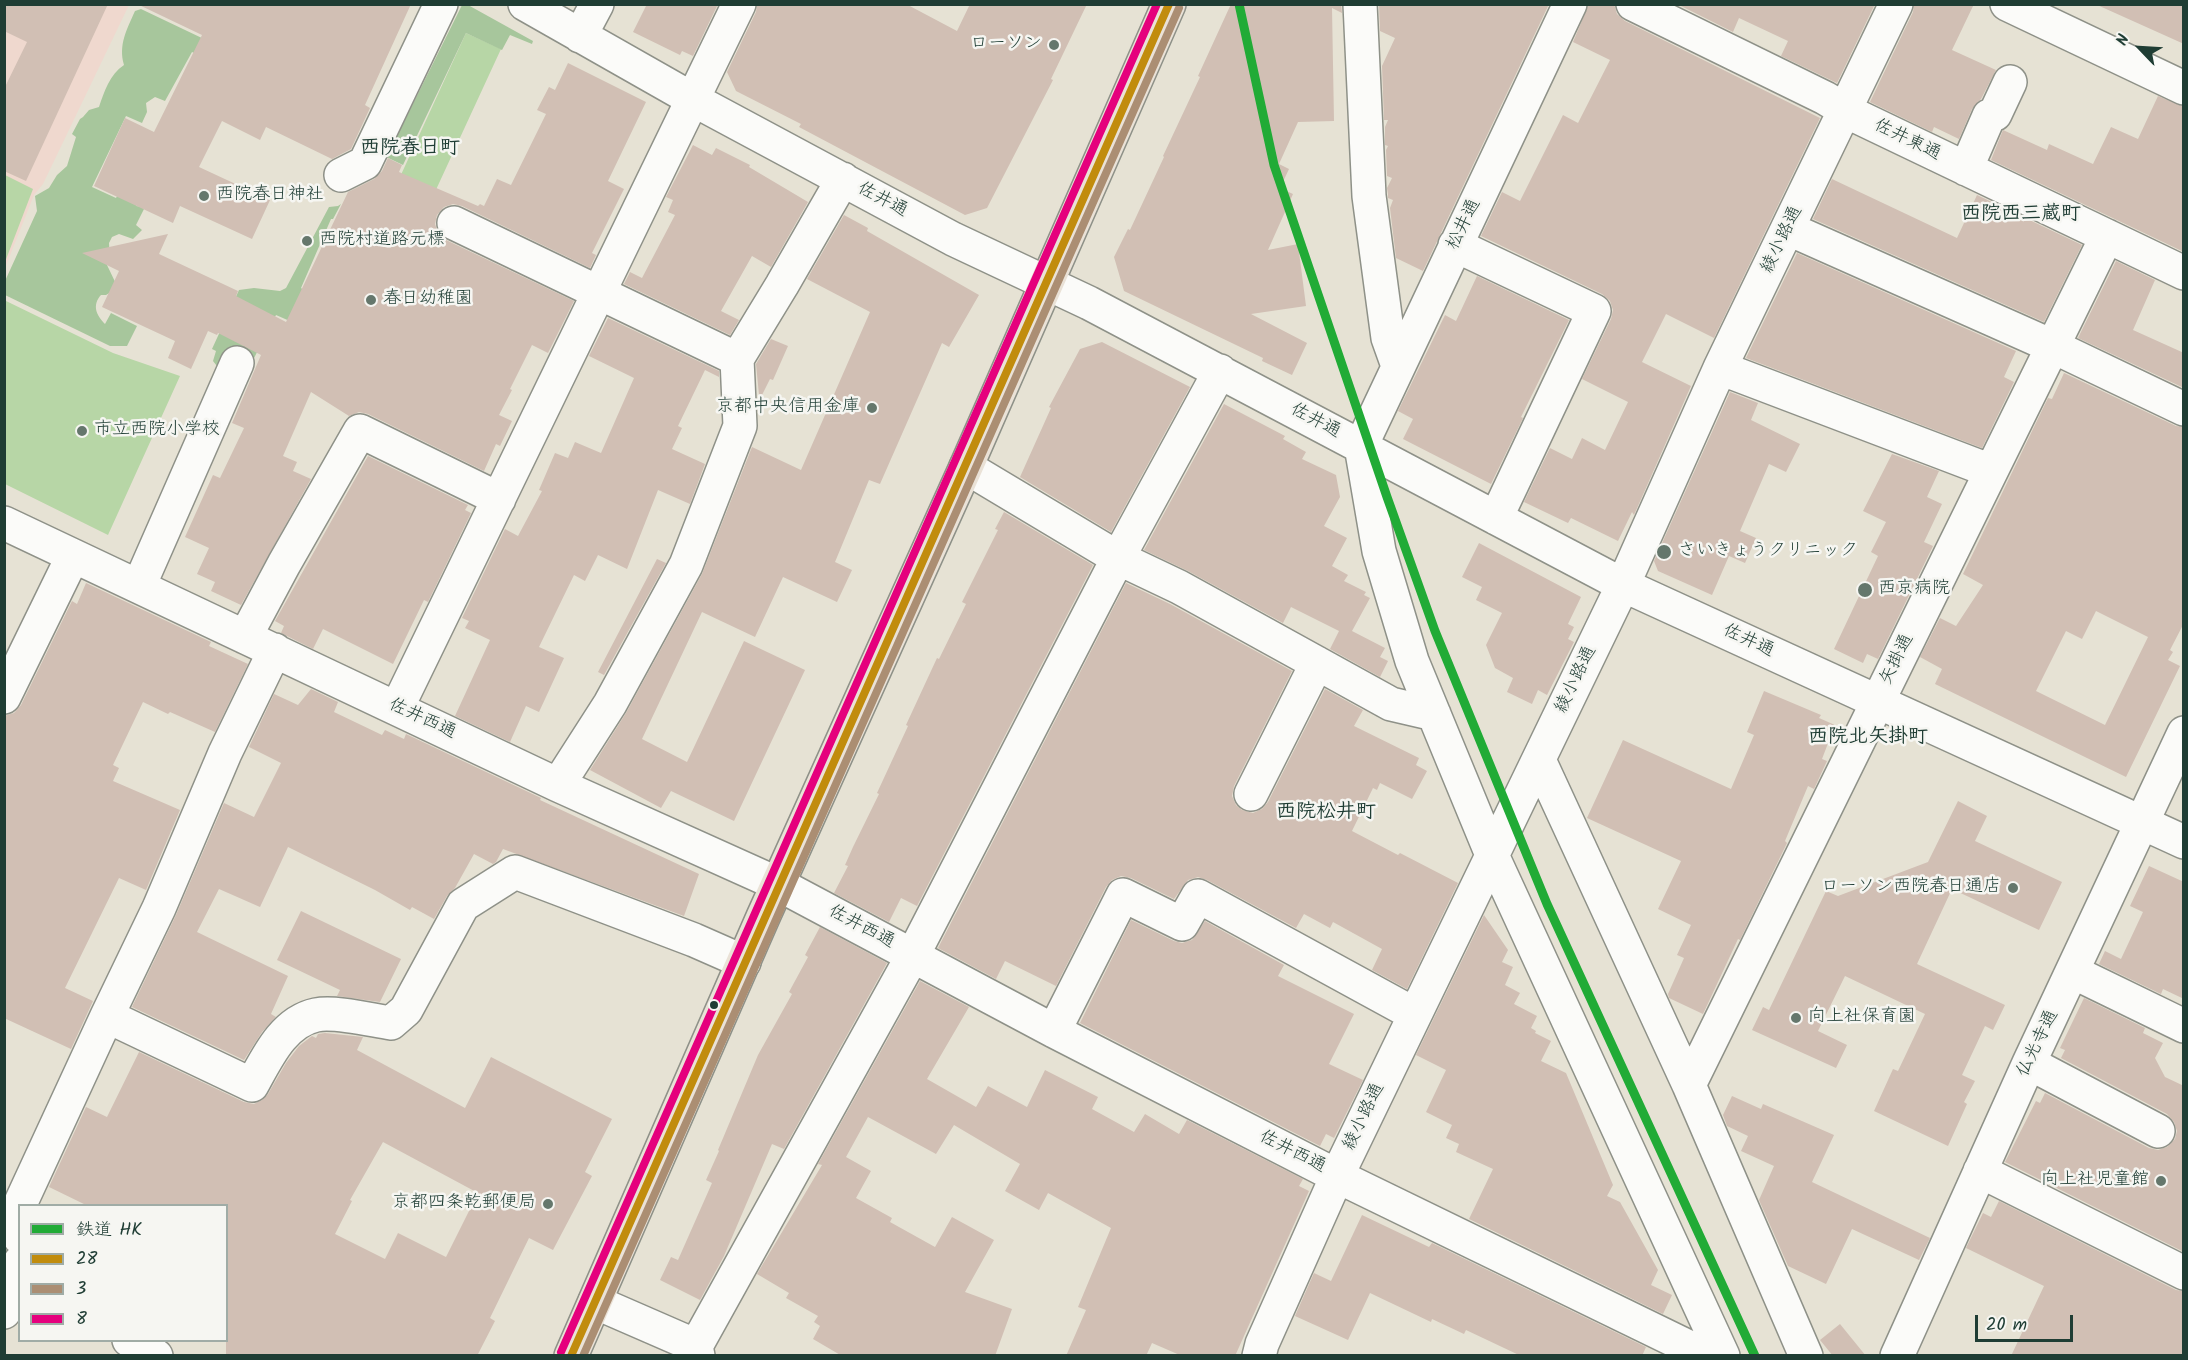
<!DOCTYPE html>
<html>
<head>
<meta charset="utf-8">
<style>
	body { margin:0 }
	#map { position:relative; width:2188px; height:1360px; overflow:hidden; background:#e6e2d4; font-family:Kalam,"Klee One",sans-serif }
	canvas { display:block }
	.frame { position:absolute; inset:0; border:6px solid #1f3d34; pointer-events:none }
	.legend { position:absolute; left:18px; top:1204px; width:210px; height:138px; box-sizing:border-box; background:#f6f6f2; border:2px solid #a0aca6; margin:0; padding:8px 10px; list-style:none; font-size:18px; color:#1f3d34 }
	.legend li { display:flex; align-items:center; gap:12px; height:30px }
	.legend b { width:30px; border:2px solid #a0aca6 }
	.north { position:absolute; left:2110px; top:18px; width:60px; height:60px; -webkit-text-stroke:4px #f6f6f2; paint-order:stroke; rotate:295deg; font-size:16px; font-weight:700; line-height:24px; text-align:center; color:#1f3d34 }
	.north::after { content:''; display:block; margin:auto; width:21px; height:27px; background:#1f3d34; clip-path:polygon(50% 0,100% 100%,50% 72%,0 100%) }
	.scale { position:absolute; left:1975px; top:1315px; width:98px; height:27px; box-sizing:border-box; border:3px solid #1f3d34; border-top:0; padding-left:8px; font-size:18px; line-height:21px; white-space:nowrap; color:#1f3d34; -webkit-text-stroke:4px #f6f6f2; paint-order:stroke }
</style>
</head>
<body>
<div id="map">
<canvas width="2188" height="1360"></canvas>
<div class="frame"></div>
<ul class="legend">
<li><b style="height:8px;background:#21ab36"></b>鉄道 HK</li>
<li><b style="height:8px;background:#c18c0d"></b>28</li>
<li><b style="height:8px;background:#ab8e73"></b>3</li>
<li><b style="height:8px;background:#e5007d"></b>8</li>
</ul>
<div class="north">N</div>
<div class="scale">20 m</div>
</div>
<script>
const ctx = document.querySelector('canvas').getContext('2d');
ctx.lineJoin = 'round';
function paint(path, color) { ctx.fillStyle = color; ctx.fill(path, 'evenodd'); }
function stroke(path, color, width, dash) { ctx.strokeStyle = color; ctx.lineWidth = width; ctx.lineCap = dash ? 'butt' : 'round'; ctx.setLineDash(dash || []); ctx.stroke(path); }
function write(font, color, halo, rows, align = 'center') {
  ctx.font = font + ' Kalam,"Klee One",sans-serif'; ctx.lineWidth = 5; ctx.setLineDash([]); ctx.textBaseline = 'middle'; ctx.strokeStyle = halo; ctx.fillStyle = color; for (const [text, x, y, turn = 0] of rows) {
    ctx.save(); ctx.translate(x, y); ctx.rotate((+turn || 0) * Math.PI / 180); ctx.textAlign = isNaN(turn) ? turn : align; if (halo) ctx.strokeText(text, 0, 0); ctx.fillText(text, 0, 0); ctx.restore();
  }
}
paint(new Path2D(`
	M5,5H129L43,184L34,195L5,268Z`), '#efd8ce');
paint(new Path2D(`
	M466,33L501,49L428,207L394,190Z
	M5,175L33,189L5,262Z
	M4,300L113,353L180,376L108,535L5,484Z`), '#b7d6a6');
paint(new Path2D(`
	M462,5H468L533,41L532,44L510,35L502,50L466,33L403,165L380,154L389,135L397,136Z
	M141,9L227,50L271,90L192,52L165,101L155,97L146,103L147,112L142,123L126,116L92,187L116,198L119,192L136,201V206L145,207L136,225L142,230L133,239L119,234L112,237L109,243L110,263L107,265L118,288L106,295H101C92,305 96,315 105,324L111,313L137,326L127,346H110L5,295V281L37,211L35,196L49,188L57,175L67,166L76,137L72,134L80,119L83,117L89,110L99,107C104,92 110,74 124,65C118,45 127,29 135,11Z
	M341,204L333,219H331L301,288L306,292L292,322L276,315L251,364L220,370L213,361L216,351L212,349L239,290L254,288L280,291L286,288L329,207L338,206Z`), '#a7c69c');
paint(new Path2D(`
	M4,4H108L26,181L4,171V89L27,42L4,31Z
	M137,4H411L365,105L370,108L351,149L332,159L266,127L260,140L222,121L199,167L270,200L252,239L180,206L173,223L94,186L125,118L154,132L202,35Z
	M647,4H718L693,56L682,51L680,55L633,32Z
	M757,4H906L957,31L970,4H1087L1051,79L1053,80L987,208L965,215L799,127L801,124L736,91L727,72L756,12Z
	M1231,4H1341L1342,13L1332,8L1334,121L1298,122L1279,164L1289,169L1280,188L1293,194L1268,250L1298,244L1306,306L1251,314L1307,343L1292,375L1262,361L1263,358L1124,291L1114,257L1128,229L1130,230L1164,157L1163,156L1200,77L1198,76Z
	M1379,4H1549L1423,271L1396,258L1390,208L1393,200L1388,198V194L1387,188L1392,178L1387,176L1386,150L1388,146L1385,145V127L1388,120H1384L1382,66L1395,38L1380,31Z
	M1589,4H1614L1617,14L1625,21L1820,118L1714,338L1666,314L1642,362L1691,386L1634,515L1632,512L1618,541L1571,518L1568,523L1524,502L1550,448L1572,459L1582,438L1605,450L1628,402L1582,379L1611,319L1613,310L1610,301L1602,294L1481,236L1502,192L1520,201L1563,115L1578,123L1610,60L1573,42Z
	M1677,4H1875L1837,83L1781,56L1788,41L1739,18L1733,32Z
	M1914,4H1974L1952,50L1996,70L1981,99L1972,109L1959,139L1934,127L1932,132L1870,102L1913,12Z
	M2095,4H2184V44Z
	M568,63L646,102L608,181L624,189L592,253L596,255L590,268L462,206L453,204L444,207L437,215L435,224L438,233L446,240L574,301L548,353L532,345L510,389L512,390L499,415L512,421L500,446L496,444L484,471L368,414L359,412L349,416L311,392L283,456L297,462L293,471L311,479L241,605L211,591L215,582L197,574L209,548L185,537L213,475L220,478L244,428L232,423L261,355L218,333L217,335L208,331L191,369L168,358L175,341L102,307L119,271L82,253L168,234L159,254L238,291L236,296L286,322L348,192L374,179L382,171L388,158L402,165L399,172L478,206L480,204L484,206L497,179L511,185L546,114L537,110L549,87L555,90Z
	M2158,96L2184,107V252L1991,160L2003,130L2047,150L2049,144L2093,164L2111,127L2138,139Z
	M693,145L712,155L716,148L750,165L749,167L808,202L771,267L752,256L721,311L739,320L730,335L624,284L630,272L642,278L675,215L668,212L673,200L666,197Z
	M1832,179L1957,238L1977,195L2082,245L2044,322L1813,219Z
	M844,215L868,228L867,231L979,295L949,347L942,343L880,484L869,480L835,562L852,570L837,602L783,577L755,637L702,612L642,739L687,762L744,641L805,670L734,821L671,791L661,808L590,770L626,713L702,574L752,447L801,470L870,312L807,279Z
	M1797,253L2016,351L2004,377L2014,382L1982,448L1746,358Z
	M2116,261L2155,280L2133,330L2184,353V388L2078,338Z
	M1477,276L1569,320L1521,417L1523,418L1491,484L1403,439L1413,419L1398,411L1445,315L1456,321Z
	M608,318L719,371V377L705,370L678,426L682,428L672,449L705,464L690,504L658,490L627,569L598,555L585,581L574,575L539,647L564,658L539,712L526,706L510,742L455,716L490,640L465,628L469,621L462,618L505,529L518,536L542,491L539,490L555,453L568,458L575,442L601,453L634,378L589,356Z
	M771,339L788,346L773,380L770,379L762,395H759L756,364Z
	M1102,342L1190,387L1111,532L1020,477L1051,408L1049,407L1080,349Z
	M2064,373L2176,426L2184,427V623L2170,650L2173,652L2168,660L2180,666L2126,777L1935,684L1942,669L1920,657L1940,618L1956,626L1983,585L1963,574L2048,398L2052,399ZM2096,611L2148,637L2105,725L2036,691L2066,631L2082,639Z
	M1730,392L1758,403L1751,420L1800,444L1786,472L1769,464L1740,531L1756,538L1745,563L1729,556L1712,595L1658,571L1654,561Z
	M1224,404L1285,436L1283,439L1306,452L1302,459L1336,475L1340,497L1324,526L1347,538L1332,566L1348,575L1344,581L1366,592L1364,595L1370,598L1352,631L1385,648L1380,657L1388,661L1380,677L1330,649L1339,631L1291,607L1283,623L1188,571L1144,550Z
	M1892,454L1939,471L1927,497L1942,504L1924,542L1933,546L1878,659L1867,654L1863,663L1834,649L1878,556L1871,552L1886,522L1863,511Z
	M368,456L468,505L465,510L471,513L428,602L424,600L393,664L323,629L313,649L281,633L284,626L275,621Z
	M1004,512L1093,565L917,906L901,898L889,922L834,893L848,866L845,865L853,847L879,794L877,793L908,726L906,725L937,658L939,659L966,604L962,602L998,530L995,529Z
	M1479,543L1581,597L1568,624L1574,627L1568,639L1574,642L1547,695L1538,690L1532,704L1507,692L1513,678L1495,668L1486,645L1502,613L1476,600L1482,587L1462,577Z
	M657,559L666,563L604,675L598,672Z
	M86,583L211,642L209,646L248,664L215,732L170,712L168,714L143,702L113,765L119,768L113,781L180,810L146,890L119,878L65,988L93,1001L71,1049L4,1018V716L14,713L21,705L72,601L77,604Z
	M1126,583L1170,604L1292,671L1234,786L1232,796L1236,805L1242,810L1253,813L1262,809L1268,802L1325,689L1363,710L1354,726L1419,758L1416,765L1427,771L1412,799L1380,783L1377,790L1373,788L1352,831L1398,855L1400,853L1458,883L1407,989L1372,970L1382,949L1333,922L1330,928L1304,914L1296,928L1207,880L1198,877L1188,880L1174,899L1131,878L1121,876L1112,880L1106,887L1056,986L1005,961L996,979L938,948Z
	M311,689L338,702L334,712L382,735L385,730L404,739L406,734L541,798L540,800L699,874L684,916L503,849L496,862L493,864L474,854L455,888L447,896L434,919L412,907L410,910L375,890L288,847L260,907L219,889L197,932L288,976L271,1014L276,1017L262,1032L244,1060L132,1007L176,915L224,803L254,817L281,763L249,747L274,694L298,705Z
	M1764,691L1821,715L1819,718L1835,725L1822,759L1827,761L1814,789L1808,786L1785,841L1787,843L1740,940L1738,939L1703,1014L1669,998L1668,994L1684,958L1677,955L1691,925L1658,909L1681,861L1587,818L1623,740L1731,789L1754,735L1747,732Z
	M1958,801L1987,816L1975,841L2062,882L2039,930L1952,889L1917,964L2005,1005L1993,1030L1985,1026L1962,1075L1975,1081L1964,1102L1967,1104L1948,1146L1874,1111L1893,1069L1898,1071L1925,1014L1845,976L1818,1031L1847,1045L1836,1068L1752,1030L1763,1007L1769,1010L1826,891L1838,896L1928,862Z
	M2149,866L2184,882V999L2163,989L2161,994L2099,964L2105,951L2121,959L2143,912L2130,906Z
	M301,911L401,959L380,1002L337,996L340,990L277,960Z
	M1484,915L1508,950L1502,962L1513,967L1505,985L1520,993L1514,1004L1537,1016L1531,1028L1536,1031L1535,1033L1551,1041L1541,1061L1566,1073L1613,1185L1607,1196L1620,1202L1658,1270L1651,1285L1672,1295L1663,1314L1469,1219L1493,1169L1456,1152L1459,1144L1446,1138L1452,1125L1426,1112L1446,1070L1416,1055Z
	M1131,920L1174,941L1182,943L1192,940L1205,921L1284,965L1278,976L1354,1014L1329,1064L1363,1080L1334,1138L1326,1134L1320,1146L1080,1023Z
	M820,927L887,963L784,1149L772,1144L724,1256L700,1300L660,1280L671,1257L678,1260L712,1183L706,1180L719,1151L718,1150L758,1055L792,994L789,992L808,957L805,955Z
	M920,981L969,1007L927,1079L976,1107L988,1086L1027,1107L1045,1070L1098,1097L1092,1109L1134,1132L1145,1114L1179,1134L1187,1120L1303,1179L1299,1186L1309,1191L1235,1356H1182L1152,1343L1146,1356H1066L1086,1310L1078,1307L1111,1228L1048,1193L1039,1210L1005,1191L1020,1164L954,1125L936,1154L868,1117L846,1157L871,1171L856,1198L892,1218L890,1222L935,1247L952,1217L994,1240L965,1292L1012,1309L995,1356H842L813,1339L820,1326L814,1322L818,1316L786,1298L789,1293L757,1274L822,1165L818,1164Z
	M2084,998L2145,1028L2143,1033L2163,1043L2155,1058L2165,1077L2184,1086V1252L2005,1162L2036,1101L2040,1103L2045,1093L2149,1148L2158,1150L2167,1147L2175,1139L2177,1131L2174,1122L2167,1114L2061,1058L2065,1050L2060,1048Z
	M325,1033L363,1037L357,1050L465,1108L491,1057L612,1119L585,1172L592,1176L553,1250L529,1238L490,1318L495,1321L477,1356H226V1206H88L49,1187L86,1107L107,1117L139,1052L244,1102L254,1104L262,1100L268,1094L286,1063L299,1046L312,1036L316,1038L318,1034ZM383,1142L478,1193L446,1257L398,1233L385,1259L335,1234L352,1201L350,1200Z
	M1732,1096L1761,1109L1763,1104L1834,1135L1812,1182L1930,1238L1919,1260L1852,1229L1826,1284L1788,1266L1759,1200L1774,1166L1741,1151L1748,1136L1727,1126L1723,1115Z
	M1999,1201L2176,1290L2184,1291V1356H2011L2044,1286L1966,1248L1983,1213L1991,1217Z
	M1362,1215L1429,1247L1432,1243L1646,1347L1642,1356H1521L1466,1330L1464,1334L1432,1319L1431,1322L1370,1293L1348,1340L1295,1316L1314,1273L1331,1281Z
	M1840,1324L1866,1356H1833L1820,1340Z`), '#d1bfb4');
const minor = new Path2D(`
	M525,4L694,100L953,239L1089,303L1623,585L2184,842
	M1360,4L1369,196L1388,338L1398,366
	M1570,4L1361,446L1379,551L1412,661L1492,855L1723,1356
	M1633,4L1825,98L1852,114L2184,273
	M2007,4L2184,88
	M580,36L597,4
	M1966,169L1989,116L1995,114L2010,82
	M341,175L365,163L441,4
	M454,223L737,359
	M1789,229L2052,346L2184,409
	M1455,245L1594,311L1496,518
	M1720,368L1991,471
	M966,467L1118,558L1179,587L1391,704L1434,714
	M4,523L558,785L778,884L1054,1031L1337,1176L1707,1356
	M139,586L237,363
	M245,637L284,564L360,431L499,499
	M4,697L73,556
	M397,708L739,4
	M1539,760L1689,1085L1806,1356
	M558,785L610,704L686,565L740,426L737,359L782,285L843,179
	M1251,794L1317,663
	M2073,972L2184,1026
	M107,1016L252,1085C267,1058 283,1022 316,1015C335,1011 371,1020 391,1023L406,1010L463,905L515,872L694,940L744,962
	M1054,1031L1123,895L1182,924L1198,896L1414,1014
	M2029,1063L2158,1131
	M1689,1085L2107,236
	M1980,1171L2184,1273
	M20,1238L16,1213L107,1016L159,908L225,753L275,650
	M595,1302L696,1346L698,1356
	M4,1312L12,1294L20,1262
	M129,1340L156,1356
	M696,1346L913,955L1118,558L1220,371
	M1259,1356L1262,1344L1337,1176L1623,585L1720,368L1896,4
	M1897,1356L2029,1063L2184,733`);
const major = new Path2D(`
	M571,1356L763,917L966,467L1169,4`);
stroke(minor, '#8e9188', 36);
stroke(major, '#8e9188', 36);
stroke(minor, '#fbfbf9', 33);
stroke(major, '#eae2d7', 33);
stroke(new Path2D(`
	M571,1356C769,904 971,455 1169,4`), '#c18c0d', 8);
stroke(new Path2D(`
	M583,1356C779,906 981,458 1179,8`), '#ab8e73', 8);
stroke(new Path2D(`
	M561,1352C758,902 960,454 1157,4`), '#e5007d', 8);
stroke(new Path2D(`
	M1239,4L1274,165L1387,497L1435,631L1547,904L1755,1356`), '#21ab36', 9);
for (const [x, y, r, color] of [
	[1054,45,6,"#65776c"],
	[204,196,6,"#65776c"],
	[307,241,6,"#65776c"],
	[371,300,6,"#65776c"],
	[872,408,6,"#65776c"],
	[82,431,6,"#65776c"],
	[1664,552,8,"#65776c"],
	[1865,590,8,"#65776c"],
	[2013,888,6,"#65776c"],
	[714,1005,5,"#1f3d34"],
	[1796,1018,6,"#65776c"],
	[2161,1181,6,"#65776c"],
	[548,1204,6,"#65776c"]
]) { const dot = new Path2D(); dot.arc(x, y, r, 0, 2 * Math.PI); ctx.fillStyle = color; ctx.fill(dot); stroke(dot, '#f6f6f2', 2); }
write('18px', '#1f3d34', '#f6f6f2', [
	["ローソン",1042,45,"right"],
	["西院春日神社",216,196],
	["西院村道路元標",319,241],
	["春日幼稚園",383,300],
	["京都中央信用金庫",860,408,"right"],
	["市立西院小学校",94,431],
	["さいきょうクリニック",1678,552],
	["西京病院",1878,590],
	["ローソン西院春日通店",2001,888,"right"],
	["向上社保育園",1808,1018],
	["向上社児童館",2149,1181,"right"],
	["京都四条乾郵便局",536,1204,"right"]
], 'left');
write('18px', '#1f3d34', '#f6f6f2', [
	["佐井東通",1907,141,26],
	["佐井通",882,201,28],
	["松井通",1465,225,-64],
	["綾小路通",1783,240,-64],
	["佐井通",1315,422,28],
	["佐井通",1748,642,25],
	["矢掛通",1898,660,-64],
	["綾小路通",1577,680,-64],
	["佐井西通",422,720,25],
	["佐井西通",861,928,28],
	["仏光寺通",2039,1044,-64],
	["綾小路通",1365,1117,-64],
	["佐井西通",1292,1153,27]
]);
write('bold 20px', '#1f3d34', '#f6f6f2', [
	["西院春日町",410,150],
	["西院西三蔵町",2021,216],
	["西院北矢掛町",1868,739],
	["西院松井町",1326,814]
]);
</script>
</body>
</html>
